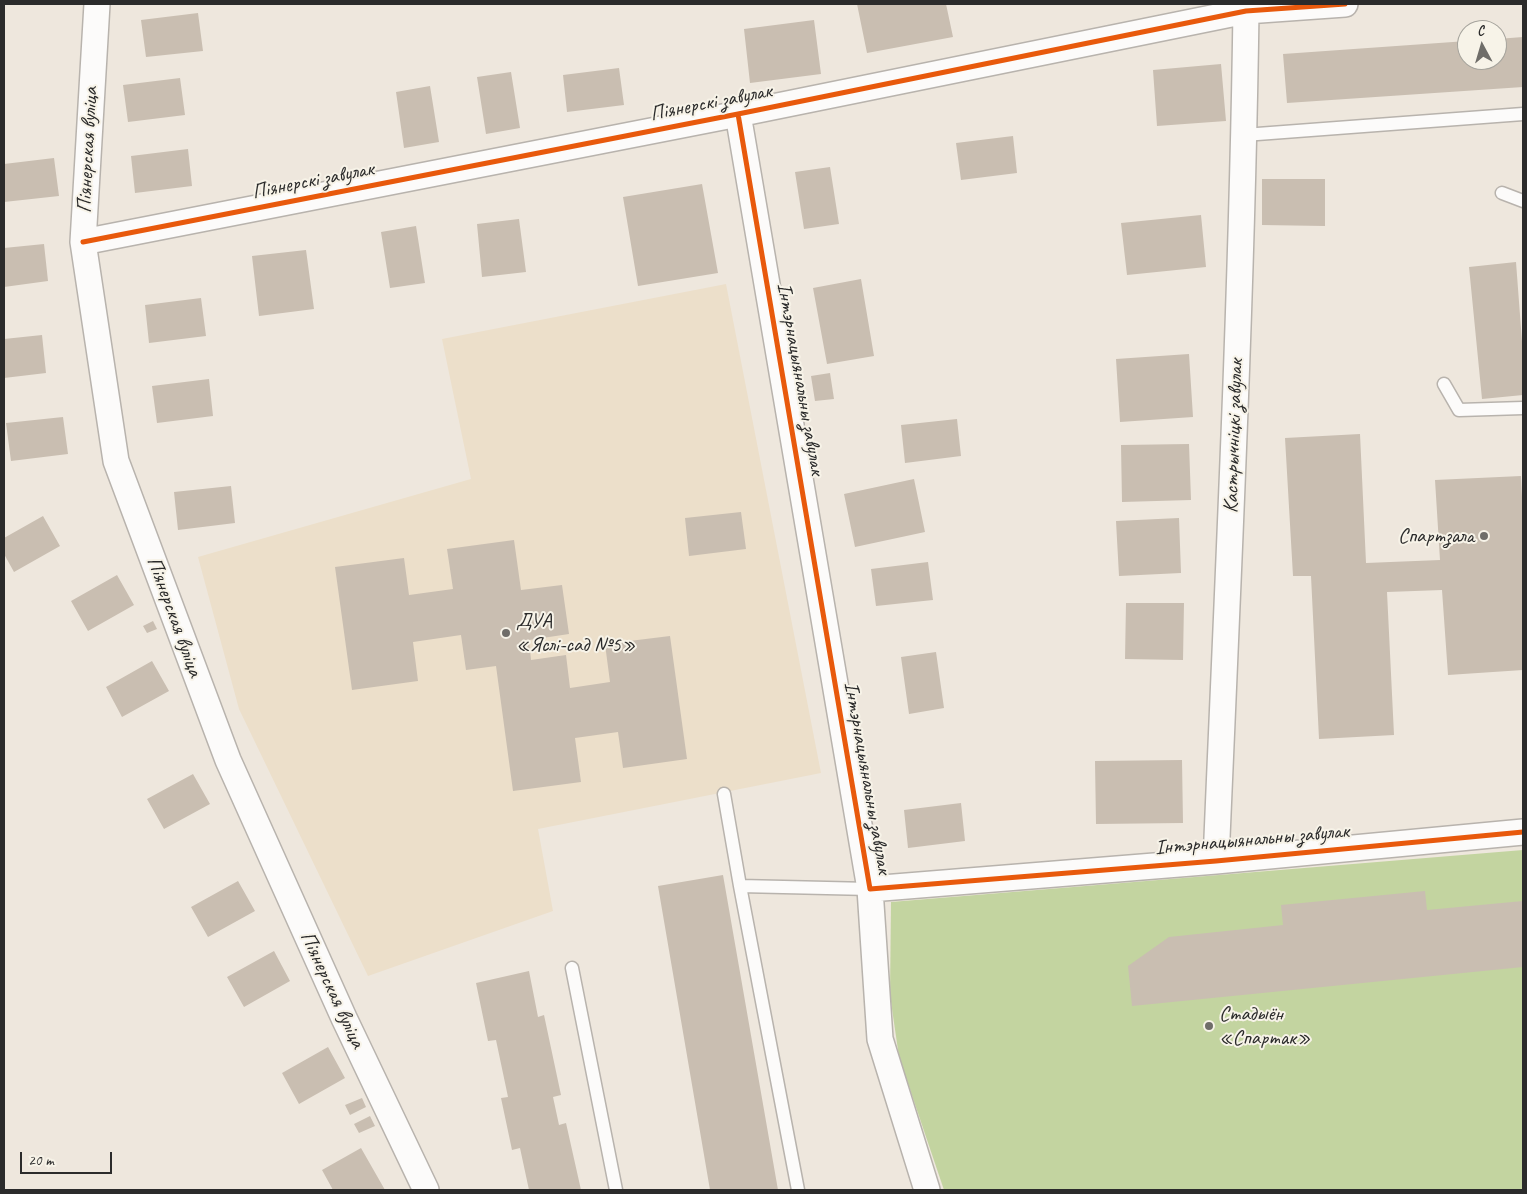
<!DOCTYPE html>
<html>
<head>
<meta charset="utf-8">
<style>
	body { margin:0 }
	#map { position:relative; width:1527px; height:1194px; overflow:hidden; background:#eee7dd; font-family:Caveat,sans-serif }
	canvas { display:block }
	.frame { position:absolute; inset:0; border:5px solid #2b2b2b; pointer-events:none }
	.north { position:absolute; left:1457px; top:20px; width:50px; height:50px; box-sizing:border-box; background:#f7f3e8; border:1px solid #a5a39c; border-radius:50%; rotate:354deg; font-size:14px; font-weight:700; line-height:20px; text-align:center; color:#2b2b2b }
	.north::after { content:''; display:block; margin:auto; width:18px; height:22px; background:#6f6d69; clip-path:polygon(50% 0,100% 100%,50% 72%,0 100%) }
	.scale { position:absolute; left:20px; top:1152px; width:92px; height:22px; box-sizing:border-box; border:2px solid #2b2b2b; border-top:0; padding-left:6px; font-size:15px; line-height:18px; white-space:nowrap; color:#2b2b2b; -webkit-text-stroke:4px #f7f3e8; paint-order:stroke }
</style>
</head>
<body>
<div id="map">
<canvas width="1527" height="1194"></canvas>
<div class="frame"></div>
<div class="north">С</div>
<div class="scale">20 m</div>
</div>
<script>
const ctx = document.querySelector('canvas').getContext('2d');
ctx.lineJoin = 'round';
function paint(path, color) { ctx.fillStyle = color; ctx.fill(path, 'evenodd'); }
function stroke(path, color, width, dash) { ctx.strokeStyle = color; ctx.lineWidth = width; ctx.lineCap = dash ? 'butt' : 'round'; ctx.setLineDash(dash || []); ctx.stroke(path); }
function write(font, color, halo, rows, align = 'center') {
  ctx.font = font + ' Caveat,sans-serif'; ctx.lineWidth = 4; ctx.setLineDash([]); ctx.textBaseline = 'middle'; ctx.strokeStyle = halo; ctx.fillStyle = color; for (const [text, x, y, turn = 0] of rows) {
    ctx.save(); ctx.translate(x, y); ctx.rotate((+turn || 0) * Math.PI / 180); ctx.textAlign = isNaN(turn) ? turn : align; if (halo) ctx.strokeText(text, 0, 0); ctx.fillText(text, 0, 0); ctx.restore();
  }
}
paint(new Path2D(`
	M726,284L821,773L538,829L553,911L368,976L239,709L198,557L471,479L442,339Z`), '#ecdfca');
paint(new Path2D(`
	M1523,850V1190H944L899,1057L890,995L891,902Z`), '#c3d4a0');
paint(new Path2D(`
	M857,4H946L953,37L867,53Z
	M198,13L203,51L146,57L141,20Z
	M814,20L821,74L750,83L744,29Z
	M1523,37V87L1287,103L1283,54L1467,41V60H1497V39Z
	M1221,64L1226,121L1157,126L1153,70Z
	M619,68L624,105L567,112L563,75Z
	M511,72L520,128L486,134L477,77Z
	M180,78L185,115L128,122L123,85Z
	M430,86L439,142L404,148L396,92Z
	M1013,136L1017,173L961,180L956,143Z
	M188,149L192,186L135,193L131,156Z
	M54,158L59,196L4,202V164Z
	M830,167L839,224L804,229L795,172Z
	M1262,179H1325V226L1262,225Z
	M702,184L718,273L638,286L623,197Z
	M1201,215L1206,267L1127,275L1121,223Z
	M519,219L526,272L482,277L477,224Z
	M416,226L425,283L390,288L381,232Z
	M44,244L48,281L4,287V248Z
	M306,250L314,309L259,316L252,256Z
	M1516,262L1523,355V395L1482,399L1469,267Z
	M861,279L874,356L827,364L813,288Z
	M201,298L206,336L149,343L145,305Z
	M42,335L46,373L4,378V339Z
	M1189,354L1193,417L1120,422L1116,359Z
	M830,373L834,399L815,401L811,376Z
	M209,379L213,416L157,423L152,386Z
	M63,417L68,454L11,461L6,423Z
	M957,419L961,456L905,463L901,425Z
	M1360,434L1366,563L1440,560L1435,480L1521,476L1523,518V670L1448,675L1442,590L1387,592L1394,735L1319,739L1311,576H1293L1285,438Z
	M1189,444L1191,500L1122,502L1121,445Z
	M914,479L925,532L855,547L844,494Z
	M231,486L235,523L178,530L174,492Z
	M741,512L746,549L689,556L685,518Z
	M43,516L60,546L14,572L4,554V538Z
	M1179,518L1181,573L1119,576L1116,521Z
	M514,540L521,590L562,585L569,634L529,640L531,660L566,655L570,688L610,682L605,644L670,636L687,759L623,768L618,732L575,738L581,782L513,791L496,666L466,670L461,635L413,642L418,681L352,690L335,567L404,558L409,595L453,589L447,549Z
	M928,562L933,600L876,606L871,569Z
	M117,575L134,605L88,631L71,601Z
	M1126,603H1184L1183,660L1125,659Z
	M153,621L157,629L147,633L143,626Z
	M936,652L944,708L909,714L901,657Z
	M152,661L169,691L122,717L106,687Z
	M1182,760L1183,823L1096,824L1095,761Z
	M193,774L210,804L164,829L147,799Z
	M961,803L965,841L908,848L904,810Z
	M723,875L778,1190H710L658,886Z
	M238,881L255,911L208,937L191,907Z
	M1425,891L1427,910L1523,901V967L1132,1006L1128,966L1169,937L1283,925L1281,905Z
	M274,951L290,981L244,1007L227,977Z
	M529,971L538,1017L544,1015L561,1095L553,1097L559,1125L566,1123L581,1190H529L520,1148L512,1150L501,1098L508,1097L496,1040L488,1041L476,983Z
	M328,1047L345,1078L299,1104L282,1073Z
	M362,1098L366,1107L350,1115L345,1105Z
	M370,1116L375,1126L359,1133L354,1124Z
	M361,1148L385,1190H333L322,1170Z`), '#c9beb1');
const service = new Path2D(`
	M1244,135L1523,114
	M1502,193L1523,201
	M1444,384L1459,410L1523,408
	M724,794L740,886L798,1190
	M740,886L870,889
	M572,968L616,1190`);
const minor = new Path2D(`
	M97,4L83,242L116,461L228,760L344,1018L426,1190
	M738,114L870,889L1216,861L1523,832
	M83,242L738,114L1246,11L1345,4
	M1216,861C1228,578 1242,294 1246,11
	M870,889L880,1039L927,1190`);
stroke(service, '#b8b3ad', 15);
stroke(minor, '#b8b3ad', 28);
stroke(service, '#fcfbfa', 12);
stroke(minor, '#fcfbfa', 25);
stroke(new Path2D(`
	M738,114L870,889L1216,861L1523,832
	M83,242L738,114L1246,11L1345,4`), '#e8590c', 5);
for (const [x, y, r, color] of [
	[1484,536,5,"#6f6d69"],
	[506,633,5,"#6f6d69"],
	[1209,1026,5,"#6f6d69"]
]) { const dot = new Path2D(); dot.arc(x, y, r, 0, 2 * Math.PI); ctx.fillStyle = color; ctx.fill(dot); stroke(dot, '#f7f3e8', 2); }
write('21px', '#2b2b2b', '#f7f3e8', [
	["Піянерскі завулак",711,103,-11],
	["Піянерская вуліца",88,150,-87],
	["Піянерскі завулак",313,181,-11],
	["Інтэрнацыянальны завулак",800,379,80],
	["Кастрычніцкі завулак",1234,436,-88],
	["Піянерская вуліца",174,617,70],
	["Інтэрнацыянальны завулак",867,778,80],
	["Інтэрнацыянальны завулак",1252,840,-5],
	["Піянерская вуліца",332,990,65]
]);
write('21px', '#2b2b2b', '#f7f3e8', [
	["Спартзала",1474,536,"right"],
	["ДУА",516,621],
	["«Яслі-сад №5»",516,645],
	["Стадыён",1219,1014],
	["«Спартак»",1219,1038]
], 'left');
</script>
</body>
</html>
